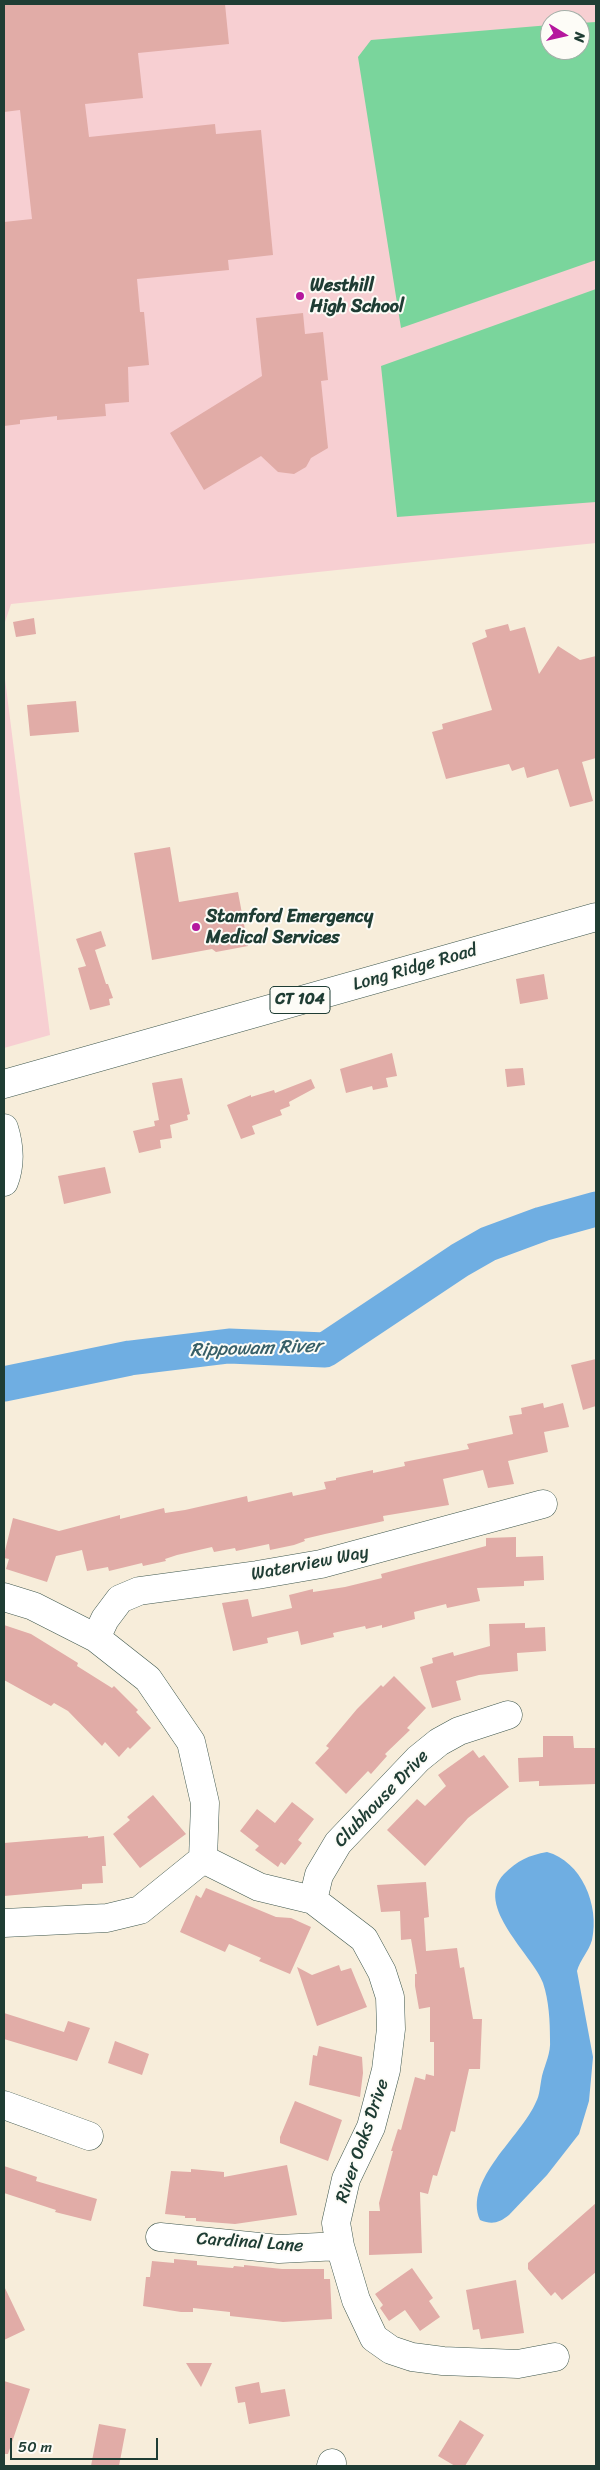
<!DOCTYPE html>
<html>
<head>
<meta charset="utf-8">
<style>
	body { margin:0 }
	#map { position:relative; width:600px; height:2470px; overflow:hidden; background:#f7edda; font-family:Sriracha,sans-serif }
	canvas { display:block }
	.frame { position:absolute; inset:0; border:5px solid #1f3d34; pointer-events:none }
	.north { position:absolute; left:540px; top:10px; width:50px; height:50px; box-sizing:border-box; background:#fdfcf7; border:1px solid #a4b0a9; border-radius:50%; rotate:99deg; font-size:14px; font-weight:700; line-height:20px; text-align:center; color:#1f3d34 }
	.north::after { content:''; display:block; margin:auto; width:18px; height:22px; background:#b5179e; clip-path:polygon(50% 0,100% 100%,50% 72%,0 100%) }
	.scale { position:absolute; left:10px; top:2438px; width:148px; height:22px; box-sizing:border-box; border:2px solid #1f3d34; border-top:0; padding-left:6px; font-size:15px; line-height:18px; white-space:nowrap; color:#1f3d34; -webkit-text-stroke:4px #fdfcf7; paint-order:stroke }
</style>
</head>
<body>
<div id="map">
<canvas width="600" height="2470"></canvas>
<div class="frame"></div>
<div class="north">N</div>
<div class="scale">50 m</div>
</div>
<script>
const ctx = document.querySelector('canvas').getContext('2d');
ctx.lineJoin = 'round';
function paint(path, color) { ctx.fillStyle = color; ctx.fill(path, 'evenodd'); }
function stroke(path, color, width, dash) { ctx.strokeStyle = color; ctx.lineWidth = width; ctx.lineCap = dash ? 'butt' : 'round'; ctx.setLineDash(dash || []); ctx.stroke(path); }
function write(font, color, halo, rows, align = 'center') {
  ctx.font = font + ' Sriracha,sans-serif'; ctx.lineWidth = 4; ctx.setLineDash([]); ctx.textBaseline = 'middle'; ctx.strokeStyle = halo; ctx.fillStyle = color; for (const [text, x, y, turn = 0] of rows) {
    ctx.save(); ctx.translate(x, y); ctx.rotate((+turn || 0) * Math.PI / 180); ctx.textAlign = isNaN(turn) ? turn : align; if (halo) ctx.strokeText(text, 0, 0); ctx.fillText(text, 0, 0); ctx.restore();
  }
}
paint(new Path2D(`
	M4,4H596V543L11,604L4,625ZM550,20H580V50H550Z
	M4,671L50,1035L4,1048Z`), '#f7cfd2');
paint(new Path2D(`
	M596,22V260L401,328L358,57L371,40L550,25V50H580V23Z
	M596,289V502L397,517L381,366Z`), '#7ad59c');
paint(new Path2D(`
	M547,1852C581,1861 600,1905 592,1940C589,1951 580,1960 577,1971L593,2057L589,2101L579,2134L547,2175L509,2215C499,2223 492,2225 480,2220C463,2180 521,2137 536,2102C540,2095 540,2085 542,2076C545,2064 551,2053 550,2040C550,2021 549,2001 543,1983C533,1955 473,1906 504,1874C517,1861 529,1855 547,1852Z`), '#6faee2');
stroke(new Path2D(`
	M4,1384L130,1358L229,1346L325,1350L460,1260L488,1244L542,1224L596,1209`), '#6faee2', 35);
paint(new Path2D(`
	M4,4H225L229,44L138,53L143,98L85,104L89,137L215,124L216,134L261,130L273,255L228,260L229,270L137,279L140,312H144L149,365L128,367L129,402L105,404L106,416L57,420V416L20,420V424L4,426V222L32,219L20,110L4,112Z
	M303,313L305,334L323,332L328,380L321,381L328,448L311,458L306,467L294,474L278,472L261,456L204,490L170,433L262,376L256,318Z
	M34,618L36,634L16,637L13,622Z
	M508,624L510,631L525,627L539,674L558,646L580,660L596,656V758L582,762L593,801L570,807L558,769L527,778L524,767L512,771L509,764L446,779L432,732L443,729L442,724L492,710L472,643L487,637L485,630Z
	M76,701L79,732L30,736L27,705Z
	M170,847L179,902L238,892L248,946L216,952L212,949L152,960L134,853Z
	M101,931L106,946L95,950L106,984H108L113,998L109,999L110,1005L90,1010L78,968L86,966L76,939Z
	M544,974L548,999L520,1004L516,979Z
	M392,1053L397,1076L386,1078L388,1087L373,1090L372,1086L346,1093L340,1069Z
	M523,1068L525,1085L507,1087L505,1069Z
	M182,1078L190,1114L187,1115L188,1120L170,1125L172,1138L160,1140L161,1148L139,1153L133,1131L155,1126L154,1121L159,1120L152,1083Z
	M311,1079L315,1088L289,1102L290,1106L280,1110L282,1115L252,1126L255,1134L241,1139L227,1105L251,1095V1097L274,1090L275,1093Z
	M105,1167L111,1193L64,1204L58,1176Z
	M596,1359V1406L583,1410L571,1365Z
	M543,1403L544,1408L563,1403L569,1427L544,1432L548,1452L508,1461L514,1484L488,1488L483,1470L443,1479L449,1505L383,1516L384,1521L325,1534L304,1539L305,1541L294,1545L270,1550L269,1544L236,1551L235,1548L214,1552L212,1547L177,1555L165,1559L166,1561L143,1566L142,1563L109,1571L108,1567L87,1571L82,1550L56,1556L47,1582L6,1569L9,1559L4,1558V1555L13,1518L59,1531L120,1515V1519L164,1508L165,1513L185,1510L247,1496L248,1502L292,1492L293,1496L326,1489L324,1482L336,1480V1478L373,1470V1473L405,1466L404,1462L469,1449L467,1444L513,1434L509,1416L522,1414L521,1408Z
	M516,1537V1557L543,1556L544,1580L524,1581V1586L477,1588L480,1601L447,1608L446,1604L414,1612L415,1619L382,1628V1625L366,1629L365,1626L333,1633L334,1637L301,1645L298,1631L267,1638L268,1643L233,1651L222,1603L248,1599L252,1617L292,1608L289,1595L313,1589V1592L345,1587L382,1578L381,1574L486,1546V1538Z
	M525,1623V1628L545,1627L546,1651L517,1653L518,1671L479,1675L456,1681L461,1700L432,1708L420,1667L433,1663L432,1658L453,1652L454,1656L490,1646L489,1624Z
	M4,1625L31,1634L78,1663L77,1666L112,1688L114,1686L138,1710L136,1712L151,1728L130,1749L128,1747L119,1757L105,1742L102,1746L68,1711L54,1703L51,1706L4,1680Z
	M394,1676L426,1708L407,1728L410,1730L385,1754L387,1756L371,1774L368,1771L346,1794L315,1763L329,1748L326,1746L357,1709L381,1685L383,1687Z
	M543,1736H573L574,1748H596V1784L539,1786V1781L519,1782L518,1758L543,1757Z
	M473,1750L479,1758L484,1755L509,1787L468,1818L425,1866L387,1830L417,1799L425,1806L446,1786L438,1775Z
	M153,1795L186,1834L140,1868L113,1834L130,1820L127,1817Z
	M292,1802L314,1819L298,1840L302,1843L285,1865L281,1862L278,1867L255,1850L259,1846L240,1831L257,1809L275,1823Z
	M88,1836V1838L104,1836L106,1866H102L103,1883L82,1884V1889L4,1896V1843Z
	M426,1882L429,1917L424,1918L426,1951L457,1948L460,1968L464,1967L473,2019H482L480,2069H469L455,2132L451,2131L437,2176L433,2175L428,2194L420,2192L422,2253L369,2255V2211H380L379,2203L393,2151H391L398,2129L401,2130L415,2077L425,2080L426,2074L434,2076V2042H430V2007L419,2009L415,1986V1974H417L411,1939L401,1940L400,1911L381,1912L377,1885Z
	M206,1888L276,1917L291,1918L311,1927L290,1974L259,1961L261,1958L229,1944L225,1952L180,1932L196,1895L201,1898Z
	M339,1965L341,1971L351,1968L367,2007L317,2026L297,1967L312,1975Z
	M4,2013L64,2032L68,2021L90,2028L77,2061L4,2039Z
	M115,2041L149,2054L142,2075L108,2063Z
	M319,2046L362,2057L363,2073L360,2097L309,2085L313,2055L317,2056Z
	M295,2101L342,2120L328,2161L280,2143V2137Z
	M287,2165L297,2215L235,2224L196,2221V2218H185V2216L165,2214L171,2171L191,2172V2169L224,2172V2177Z
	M4,2166L37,2177L36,2181L97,2199L91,2221L55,2212L56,2210L4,2193Z
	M596,2203V2272L562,2300L555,2292L551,2296L528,2269V2263Z
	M174,2259L197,2261V2265L233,2268L234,2266L244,2267V2265L282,2269H324V2279H330L332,2319L283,2322L230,2316V2312L193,2308V2312H181L143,2306L146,2277H150L152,2261L174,2263Z
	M412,2268L433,2298L429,2301L440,2317L420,2331L405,2310L389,2321L380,2308L383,2305L375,2294Z
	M516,2280L524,2333L481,2339L479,2329L473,2330L466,2290Z
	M4,2286L25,2330L4,2340Z
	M186,2363H212L201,2387Z
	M4,2381L30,2389L8,2454H4Z
	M259,2382L261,2393L285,2389L290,2416L249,2424L245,2402L238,2403L235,2387Z
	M460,2420L484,2435L465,2466H455L438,2456Z
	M99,2424L126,2429L119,2466H91Z`), '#e1aca7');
const minor = new Path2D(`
	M4,1128C10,1147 11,1164 4,1182
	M4,1597L33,1606L96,1638L148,1679L191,1742L205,1803L203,1859L259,1887L313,1900L364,1939L382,1972L390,1997L391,2029L386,2070L371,2127L346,2179L336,2223L340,2246L356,2300L374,2338L391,2350L412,2357L443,2361L518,2364L555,2357
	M96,1638L105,1619L120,1599L139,1591L257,1575L321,1564L543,1504
	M313,1900L319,1875L338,1843L418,1759L439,1742L459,1731L508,1715
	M4,1923L107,1918L140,1910L203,1859
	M4,2105L89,2136
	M160,2237L279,2249L340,2246
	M331,2466L332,2463`);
const major = new Path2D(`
	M4,1084L596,917`);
stroke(minor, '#3f574d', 29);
stroke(major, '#3f574d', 29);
stroke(minor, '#fff', 28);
stroke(major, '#fff', 28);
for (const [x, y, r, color] of [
	[300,296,5,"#b5179e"],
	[196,927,5,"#b5179e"]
]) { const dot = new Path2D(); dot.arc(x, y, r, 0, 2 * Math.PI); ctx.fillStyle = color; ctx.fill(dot); stroke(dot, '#fdfcf7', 2); }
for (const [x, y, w] of [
	[300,1000,60]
]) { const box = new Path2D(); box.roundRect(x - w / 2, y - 13.5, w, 27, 4); ctx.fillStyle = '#fdfcf7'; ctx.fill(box); stroke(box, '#1f3d34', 1); }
write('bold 16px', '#1f3d34', null, [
	["CT 104",300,1000]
]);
write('bold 18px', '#1f3d34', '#fdfcf7', [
	["Westhill",310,286],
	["High School",310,307],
	["Stamford Emergency",206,917],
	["Medical Services",206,938]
], 'left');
write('18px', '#1f3d34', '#fdfcf7', [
	["Long Ridge Road",415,968,-16],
	["Waterview Way",310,1564,-11],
	["Clubhouse Drive",382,1799,-46],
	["River Oaks Drive",363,2141,-71],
	["Cardinal Lane",250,2243,4]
]);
write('italic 19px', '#375f68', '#fdfcf7', [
	["Rippowam River",256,1349,-2]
]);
</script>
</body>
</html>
